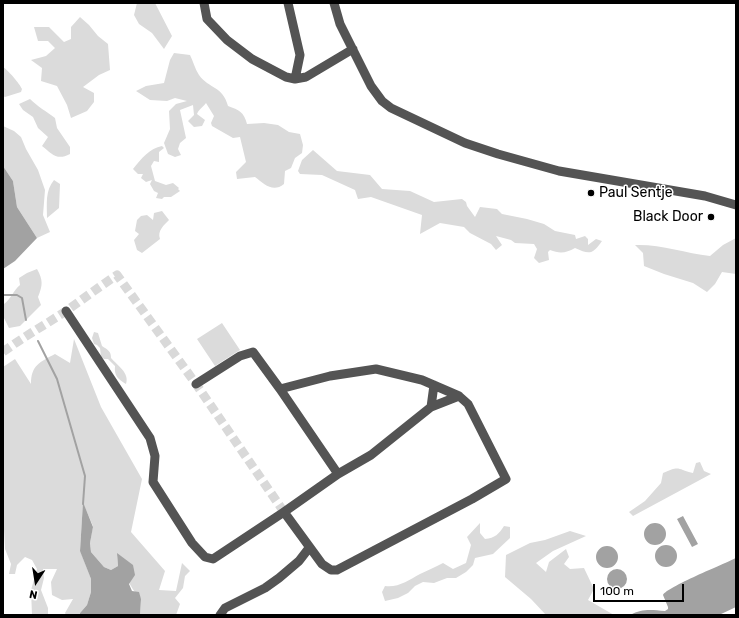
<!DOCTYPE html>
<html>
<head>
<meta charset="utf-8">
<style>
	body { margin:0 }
	#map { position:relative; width:739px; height:618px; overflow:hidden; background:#fff; font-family:Rubik,sans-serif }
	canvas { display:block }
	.frame { position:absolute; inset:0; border:4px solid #000; pointer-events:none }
	.north { position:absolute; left:16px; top:562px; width:40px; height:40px; -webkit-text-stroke:3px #fff; paint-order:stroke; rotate:192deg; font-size:11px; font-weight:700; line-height:16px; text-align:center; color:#000 }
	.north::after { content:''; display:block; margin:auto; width:14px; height:18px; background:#000; clip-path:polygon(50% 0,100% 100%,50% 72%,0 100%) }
	.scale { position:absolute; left:593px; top:584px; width:91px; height:18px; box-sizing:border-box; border:2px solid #000; border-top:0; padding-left:5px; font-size:12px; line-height:14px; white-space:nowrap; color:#000; -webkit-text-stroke:3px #fff; paint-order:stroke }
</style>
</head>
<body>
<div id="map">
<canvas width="739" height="618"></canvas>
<div class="frame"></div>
<div class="north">N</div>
<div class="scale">100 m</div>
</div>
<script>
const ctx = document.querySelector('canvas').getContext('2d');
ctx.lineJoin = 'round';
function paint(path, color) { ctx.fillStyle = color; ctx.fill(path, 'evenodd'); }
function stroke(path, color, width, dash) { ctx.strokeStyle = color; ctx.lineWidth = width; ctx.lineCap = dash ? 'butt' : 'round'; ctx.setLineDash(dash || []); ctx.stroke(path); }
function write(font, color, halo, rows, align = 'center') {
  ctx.font = font + ' Rubik,sans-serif'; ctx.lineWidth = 3; ctx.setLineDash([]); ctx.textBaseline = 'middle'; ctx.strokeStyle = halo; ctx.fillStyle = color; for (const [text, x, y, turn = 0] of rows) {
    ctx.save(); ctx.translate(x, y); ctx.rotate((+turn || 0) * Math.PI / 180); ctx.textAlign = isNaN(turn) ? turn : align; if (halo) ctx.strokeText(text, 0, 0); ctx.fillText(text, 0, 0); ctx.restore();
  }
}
paint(new Path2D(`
	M137,3H155L172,36L164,49L152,33L139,24L134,15Z
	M80,17L89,25L98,36L108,44L110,70L99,75L83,87L94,93V102L87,111L71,118L67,105L57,86L41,81L42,68L31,60L46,56L55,48L48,41H38L34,27H49L64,42L71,39V27Z
	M174,53L190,55C193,61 195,69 199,75C209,89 223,86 228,106C239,110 244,112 247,124L264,123L278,125L289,132L300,134L303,145L302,153L295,158L291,168L285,171L284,184C273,193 264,184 255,177L237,179L236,172L246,162L240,137L233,138L212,126L211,123L214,116L206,103C203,107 199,109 197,114L205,120L202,126L194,127L188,121L194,115L193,105L180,110L186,138L180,143L178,149L181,155L175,157L168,154L164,143L170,129L169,111L176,104L187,101L175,98L167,101L150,100L136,91L146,86L164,83L170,60Z
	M3,67C8,70 20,84 22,89L21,92L5,97L3,96Z
	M30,99C38,107 46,111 55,118L57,128L70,147V154C57,161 52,154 42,146L48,137L38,128L33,117L23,110L19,104Z
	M3,126L14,131L21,137L26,149L38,170L45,190L43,215L50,232L37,238L17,207L13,181L3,166Z
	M162,146L164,148L159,152V162L154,161L151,166L155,181L166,185L173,183L179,188L178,189L180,191L171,197H164L162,199L156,198L158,193L154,191L150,184L152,180L146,182L141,178L143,174H138L133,169C141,159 150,148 162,146Z
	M313,150L337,171L370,175L382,189L410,191L434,202L462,199L466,202L467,206L475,217L480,207L497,209L502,214L527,219L544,224L555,231L575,235L576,239L585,236L588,239V245L596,239L602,241C593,254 590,255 575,248C566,253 560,254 550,250L548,252L549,260L539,263L534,258L537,249L534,244L515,243L511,240L496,236L502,245L496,250L491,244L470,233L464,227L440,223L420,234L422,215L371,197L358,199L355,190L322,175L300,174L298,171L302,160Z
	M54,180L60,184L59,208L47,218C47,203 45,191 54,180Z
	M162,211L169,220C164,225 157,231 160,239L142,253L137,250L134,240L139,234L135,231L137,220L141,216L147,215L153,220L154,213Z
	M736,238V274L722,272L715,284L707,292L693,283L664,274L644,266L643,253L635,245C660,244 685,253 710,256L723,245Z
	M37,269C43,280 43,285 38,297L41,305L20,326L9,328L3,316L4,304C11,299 13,291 20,285L19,278L27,273Z
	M222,323L240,350L215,366L197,339Z
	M94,332L98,333L102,346C108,350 111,351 111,358C117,365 130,373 126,384C118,379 114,376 115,366L108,359H104L101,357L100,348L97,345L94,344L92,338Z
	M74,339L101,407L142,479L131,532L165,571L159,590L176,591L182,563L190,571L185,576L183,588L175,598L180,604L176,615H140L141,599C128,586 124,571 117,554L118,566L111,570L104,567L91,552L90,543L93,526L83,503L80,550L91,579V592L87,605L80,613V615H66L65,613L73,599L62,600L52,595L51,582L57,569H43L44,578L41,590L48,608V615H32L31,590L37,569L32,560L25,557L17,565L15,574H9L11,564L5,549L4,530L3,528V367L15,359L31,384C31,365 40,362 55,354L70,363Z
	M700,462L704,471L711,474L633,516L629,512L645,501L661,483L663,473C680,465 677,469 693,473L696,463Z
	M480,523V533L485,539C495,538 499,534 504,526L510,527V538L493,554L475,558L473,565L466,572L456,578H447L434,583L423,582L415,586L408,593L398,598L385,601L382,592L385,586C398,588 409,580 420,574C428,570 436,567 443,563L453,569L466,563L471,545L467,537Z
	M570,531L586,536L553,551L536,563L546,572L549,562L566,549L569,557L564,564L570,569L584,568L594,589L588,600L614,615H546L531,599L505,577L506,555L530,543L545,540Z`), '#dbdbdb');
paint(new Path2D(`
	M3,166L13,181L17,207L37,238L15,261L3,269Z
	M83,502L93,527L90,543L91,552L104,567L111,570L118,566L117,553L133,565L135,575L129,584L132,591L139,592L141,599L140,615H80V613L87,605L91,592V579L80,551Z
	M683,516L698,544L692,547L677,519Z
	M644 534a11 11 0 1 1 22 0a11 11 0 1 1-22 0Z
	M655 556a11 11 0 1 1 22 0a11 11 0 1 1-22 0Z
	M596 557a11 11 0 1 1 22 0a11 11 0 1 1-22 0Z
	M736,558V607L719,615H630C643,608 652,610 665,611L668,609V607L663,595C667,587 724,564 736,558Z
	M607 579a10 10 0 1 1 20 0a10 10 0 1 1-20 0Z`), '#a2a2a2');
stroke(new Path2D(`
	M3,295H17L22,298L26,320
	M38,341L57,379L85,476L83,504`), '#a2a2a2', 2);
stroke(new Path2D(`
	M3,352C23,337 45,325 66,311C83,299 99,287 117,275L196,384L284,512`), '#d9d9d9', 9, [9, 4.5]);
stroke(new Path2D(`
	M204,3L207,19L227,40L252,59L286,77L295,79L306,77L353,49
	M288,3L300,55L295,79
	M334,3L340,24L371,86L382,101L391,108L465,143L498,154L559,171L705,196L736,205
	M66,311L150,438L155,456L153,482L192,543L205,557L213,559L284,512
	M196,384L240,356L253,352L280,389L338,474
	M280,389L330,376L376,369L422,380L459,396
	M459,396L468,404L506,479L472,499L337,570H331L322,564L284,512L338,474L371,455L431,407Z
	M431,407L434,385
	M220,615L225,608L265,588L279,578L299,561L309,548`), '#545454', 9);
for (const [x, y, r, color] of [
	[591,193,4,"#000"],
	[711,217,4,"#000"]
]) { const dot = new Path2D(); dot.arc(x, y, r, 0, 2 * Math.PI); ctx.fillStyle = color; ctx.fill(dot); stroke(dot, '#fff', 1.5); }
write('14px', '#000', '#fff', [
	["Paul Sentje",599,193],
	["Black Door",703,217,"right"]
], 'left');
</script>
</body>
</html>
